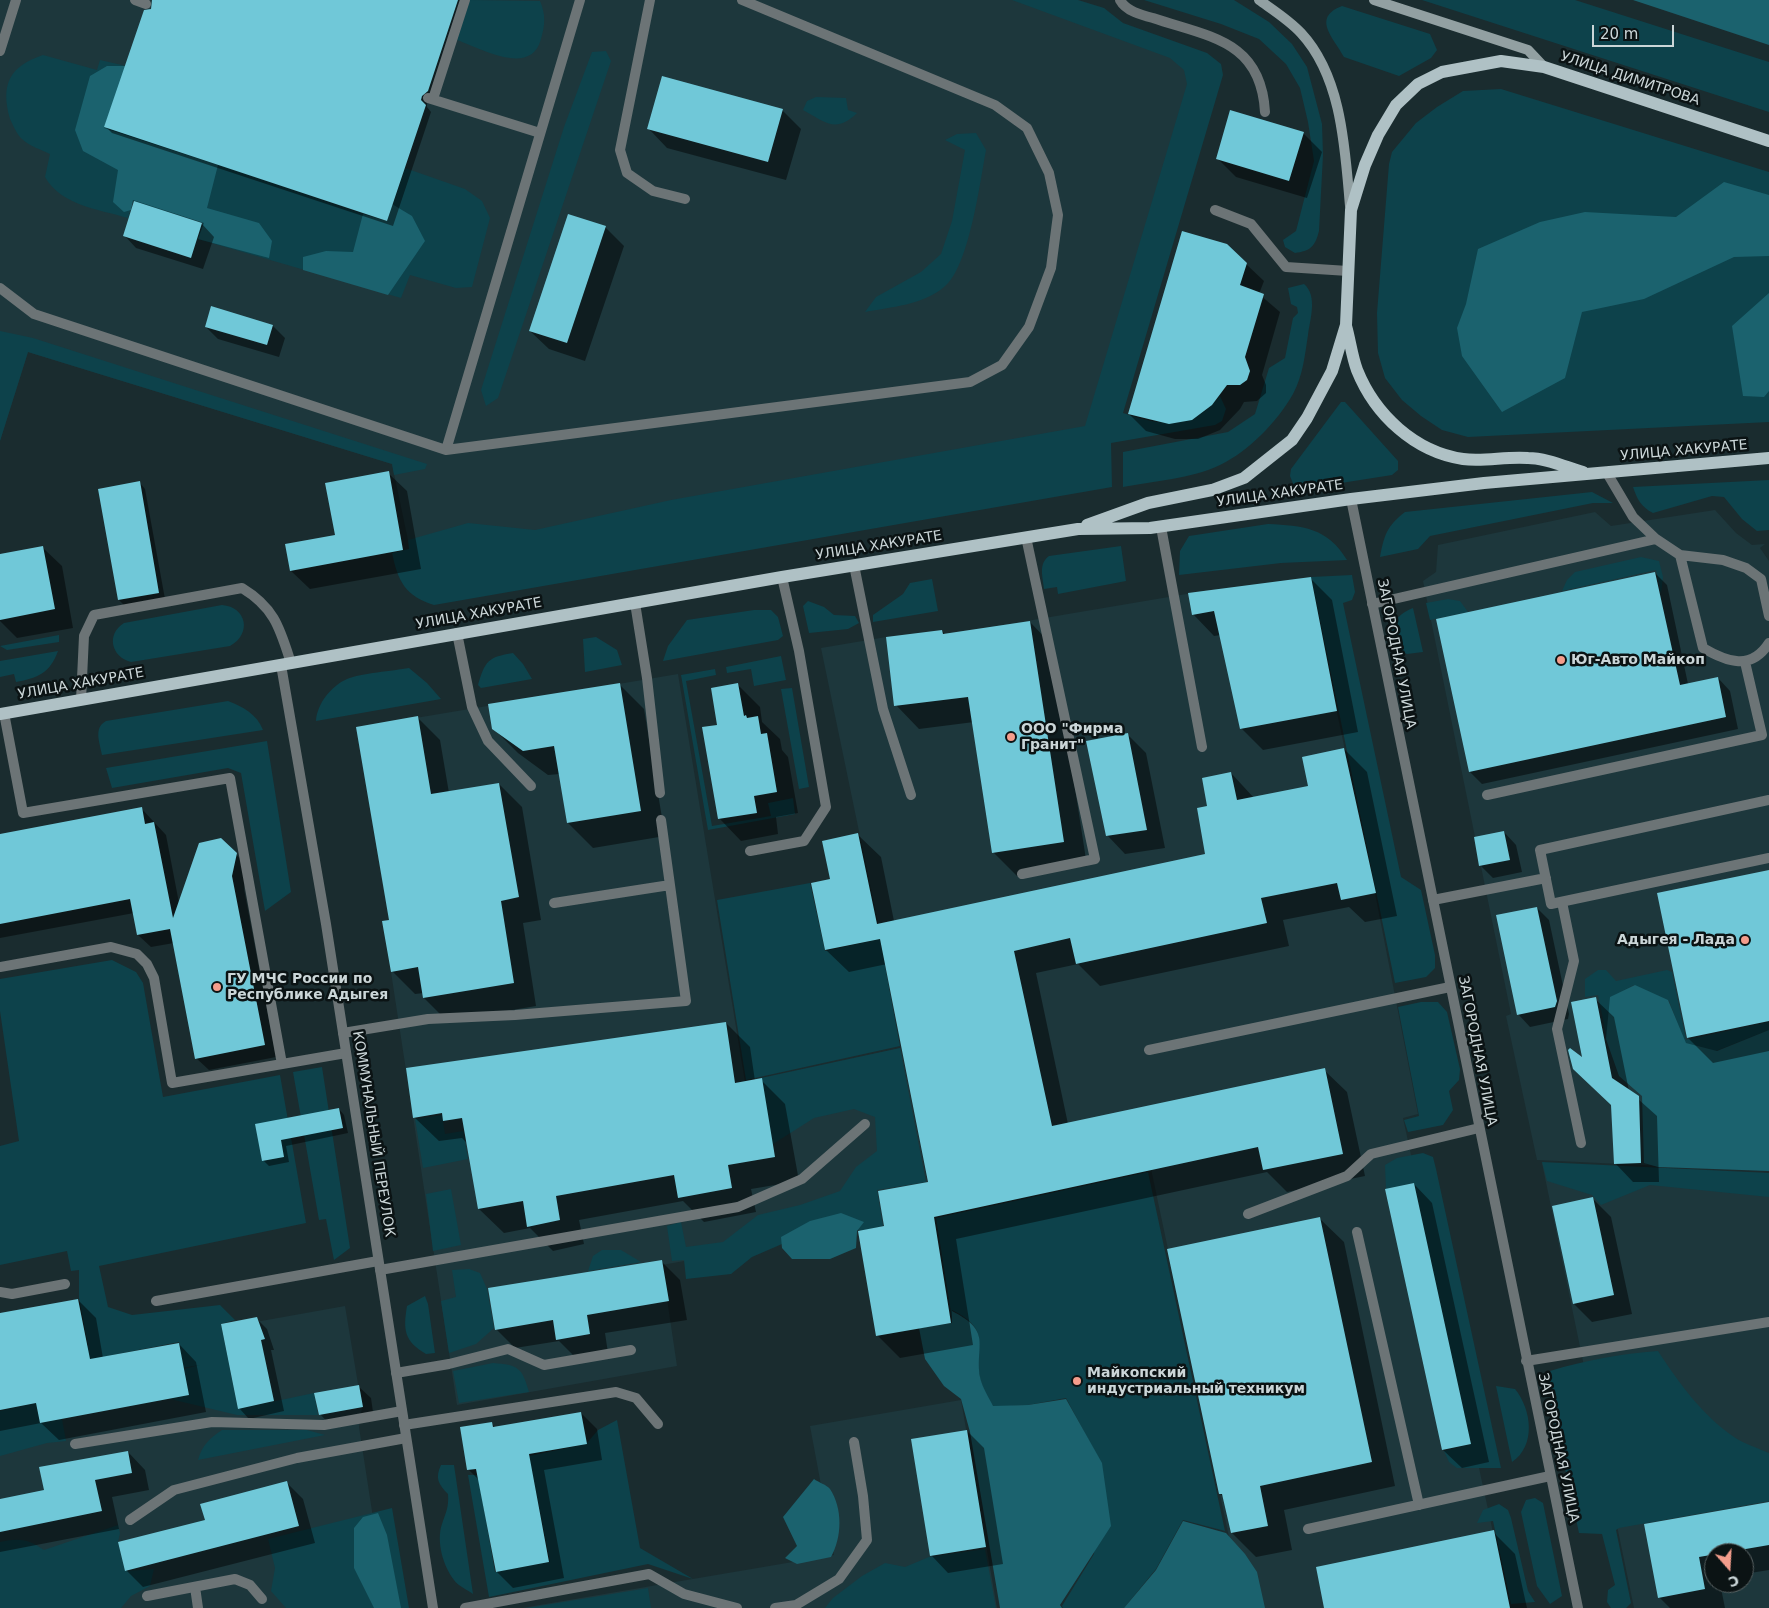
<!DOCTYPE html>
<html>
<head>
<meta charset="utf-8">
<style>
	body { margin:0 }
	#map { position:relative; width:1769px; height:1608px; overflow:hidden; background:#1a2c2f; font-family:"DejaVu Sans",sans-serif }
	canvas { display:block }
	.north { position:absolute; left:1704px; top:1543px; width:50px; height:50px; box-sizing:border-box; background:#0b1314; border:1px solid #586162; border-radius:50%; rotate:161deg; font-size:14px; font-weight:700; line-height:20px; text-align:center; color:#cbd6d8 }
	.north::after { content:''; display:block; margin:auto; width:18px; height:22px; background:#f49d8c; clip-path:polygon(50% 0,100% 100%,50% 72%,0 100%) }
	.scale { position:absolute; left:1592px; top:25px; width:82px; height:22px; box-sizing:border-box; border:2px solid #cbd6d8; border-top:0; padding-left:6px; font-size:15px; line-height:18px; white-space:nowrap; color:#cbd6d8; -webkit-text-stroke:4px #0b1314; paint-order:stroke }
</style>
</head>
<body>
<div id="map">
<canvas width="1769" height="1608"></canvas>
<div class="north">С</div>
<div class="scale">20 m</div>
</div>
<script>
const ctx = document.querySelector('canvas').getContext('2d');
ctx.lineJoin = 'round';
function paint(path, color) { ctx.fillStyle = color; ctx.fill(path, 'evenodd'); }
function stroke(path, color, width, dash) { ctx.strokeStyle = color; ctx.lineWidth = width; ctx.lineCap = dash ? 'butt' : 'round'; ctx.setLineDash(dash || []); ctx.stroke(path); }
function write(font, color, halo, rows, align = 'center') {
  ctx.font = font + ' "DejaVu Sans",sans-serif'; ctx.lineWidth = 5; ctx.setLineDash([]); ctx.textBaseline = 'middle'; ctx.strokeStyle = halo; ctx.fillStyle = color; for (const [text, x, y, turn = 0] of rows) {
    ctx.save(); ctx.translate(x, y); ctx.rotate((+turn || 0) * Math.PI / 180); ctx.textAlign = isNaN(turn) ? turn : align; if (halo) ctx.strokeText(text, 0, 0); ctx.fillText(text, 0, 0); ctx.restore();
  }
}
paint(new Path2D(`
	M0,0H1029L1214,60L1103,443L414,569L392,464L28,352L0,441Z
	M1715,510L1736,533L1752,545L1765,544L1760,548L1769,561V1171L1537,1160L1506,1016L1511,1014L1423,581L1436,572L1438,545L1595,512L1611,526Z
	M1210,590L1330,679L1375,893L1418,1114L1403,1118L1509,1606L1497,1608H1244L1151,1169L935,1215L878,923L821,648L886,637L944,635Z
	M678,674L745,1082L901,1048L934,1216L662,1265L677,1366L457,1405L391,972L389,921L356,728Z
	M1542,1163L1769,1173V1608H1634ZM1714,1553H1744V1583H1714Z
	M345,1306L362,1408L359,1427L387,1608H0V1391L183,1368L228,1360L222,1328Z
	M961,1400L997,1608H522L834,1555L810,1426Z`), '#1d373c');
paint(new Path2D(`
	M470,0L540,1C546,15 545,25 541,39C531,77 482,49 457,40Z
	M1012,0H1078L1104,8L1123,23L1207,53L1221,64L1223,75L1123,413C1162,426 1191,431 1220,396L1226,409L1222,421L1215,425L1111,443L1112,487L434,605C405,596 398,581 392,553L409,549L408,540L468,523L535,530L671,500L1085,426L1187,84L1184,70L1170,58Z
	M1144,0H1234L1269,22L1292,44L1307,67L1322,124L1323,155L1319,231C1315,247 1310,251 1295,253L1285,247L1283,240L1296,231L1314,161L1308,122L1300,88L1286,64L1259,39L1221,24Z
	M1422,0H1575L1769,62V112Z
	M1342,6L1430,34L1437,50L1431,58L1399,76L1344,57C1334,38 1311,18 1342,6Z
	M606,51L611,61L498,398L486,406L481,390L564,127L592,52Z
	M43,55L97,70L100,60L126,66L106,127L387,222L405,168L465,189L482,201L490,218L472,287L456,288L410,275L401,298L198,239L203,223L133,201L128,218C98,209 62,206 45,177L50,154C42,150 29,146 22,139C17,135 13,125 10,119C0,84 10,66 43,55Z
	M1501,89L1769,172V422L1468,437L1442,430L1421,416L1402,400L1385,378L1378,353L1377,313L1389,164L1392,152L1416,123L1437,107L1463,91Z
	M816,97L846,98L848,110L857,113C836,134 825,122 803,110L807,101Z
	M976,133L986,150C980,182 969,268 944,287C923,305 891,307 865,312L876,297L921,272L941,254L952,221L965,150L945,140L957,134Z
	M1304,284C1318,296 1310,319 1308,335C1305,354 1303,376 1293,394C1277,422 1249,451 1220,465C1191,479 1154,481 1123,487V452L1228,432L1255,414L1269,368L1285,358L1293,318L1298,313L1297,307L1291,304L1288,288Z
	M0,331L33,338L427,464L425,469L394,475L392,464L28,352L0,441Z
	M1341,402H1345L1398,461V470L1392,475L1303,489L1294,486L1290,476L1291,469Z
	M1769,480V530L1757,531L1742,519L1724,497L1712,496L1653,513C1641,507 1637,499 1633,487Z
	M1592,492L1613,503H1593L1430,536L1418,549L1380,557C1384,535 1387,526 1405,512Z
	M1268,524C1303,526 1327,527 1347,560L1281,563L1179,575L1180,551L1189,536Z
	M1121,546L1126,581L1058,594L1057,587L1044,589C1043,577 1038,564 1049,556Z
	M1641,557L1659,561L1663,577L1661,594L1656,570L1562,591L1567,580L1575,572Z
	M1352,575L1355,592L1352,600L1343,603L1401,877L1421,890L1435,955V968L1426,977L1395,983L1311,577Z
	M932,579L938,611L873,622V615L903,594L910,583Z
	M1448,599L1460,601L1468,612L1430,620L1426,603Z
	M808,601L824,607L834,615L855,616L859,623L848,629L809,633L803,606Z
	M222,605C247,607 252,634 230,646L131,662C111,657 106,634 124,623Z
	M1413,608L1423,652L1407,654L1396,649C1388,629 1393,616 1413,608Z
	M754,610H771L778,617L783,636L778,640L663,661L668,646L687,620Z
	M59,635V642L7,650L0,646Z
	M596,637L617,650L622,665L585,672L583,639Z
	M58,651C50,673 38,678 16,682L14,674L0,677V661Z
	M513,653L523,664L532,679L481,688L478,685C485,661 488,657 513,653Z
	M781,656L786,680L754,686L751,669L727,673L726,667Z
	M409,668L427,683L441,699L316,721C317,704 331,686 347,679C361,673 393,671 409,668Z
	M715,669L716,675L686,681L712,826L771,816L768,803L793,798L795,814L708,830L681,675Z
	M792,688L809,787L799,789L781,689Z
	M228,701C243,707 257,714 263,730L102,755C100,743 93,728 106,721Z
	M267,741L291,892L265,911L241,773L228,768L112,788L106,768Z
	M810,883L825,951L880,939L900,1046L746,1080L717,900Z
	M112,960L136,972L143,983L163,1097L280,1075L306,1223L99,1266L108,1307L132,1315L220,1305L235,1320L221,1324L238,1409L314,1393L318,1415H237L170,1399L189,1395L184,1369L200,1365L183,1368L179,1342L0,1377V1364L88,1346L79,1298V1270L71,1271L67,1251L0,1265V1146L19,1141L0,1011V979Z
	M1598,970H1606L1616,981L1667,970L1672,972L1686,1040L1769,1022V1030L1716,1051L1685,1043L1669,1001L1634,985L1612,997L1607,1039L1598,995L1585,997V979Z
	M1421,1002H1438L1447,1012L1460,1069L1459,1080L1449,1091L1453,1110L1443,1125L1408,1132L1404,1120L1419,1116L1398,1007Z
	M900,1048L926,1182L877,1190L883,1226L861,1231L841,1222L812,1231L752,1257L731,1274L686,1279L684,1260L672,1261L667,1226L681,1222L686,1247L723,1242L758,1215L800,1205L840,1191L856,1167L877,1151L875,1117L854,1109L814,1118L773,1144L761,1078Z
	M322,1067L350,1248L334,1260L326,1219L319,1220L293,1072Z
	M442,1115L445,1134L463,1131L468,1159L423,1168L415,1119Z
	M1423,1153L1433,1157L1436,1169L1501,1468H1457L1449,1462L1444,1451L1471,1444L1414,1183L1386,1189L1385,1165L1397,1158Z
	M1542,1162L1769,1173V1197L1650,1185L1601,1205L1592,1195L1547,1181Z
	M1148,1172L1225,1531L1183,1520L1156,1569L1124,1608H1063L1062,1606L1094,1554L1101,1463L1066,1398L1028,1405L992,1407C988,1398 982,1388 980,1378C974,1344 993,1331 952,1310L953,1325L936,1218Z
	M451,1189L461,1245L433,1251L426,1194Z
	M602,1250H621L641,1262L588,1271L593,1256Z
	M469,1269L480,1273L487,1289L494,1328L476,1344L449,1353L441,1301L456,1297L452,1270Z
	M425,1296L428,1304L435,1353L426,1354C404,1341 403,1330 407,1306Z
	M1658,1351C1679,1383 1702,1415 1734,1437C1744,1444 1758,1448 1769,1453V1501L1619,1528L1616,1530L1631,1603L1626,1608H1611L1607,1602L1608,1590L1615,1585L1602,1534L1579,1533L1546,1381L1550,1371C1586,1360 1620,1354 1658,1351Z
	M493,1363C518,1365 522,1367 529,1392L459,1403L453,1371Z
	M1496,1386L1515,1389C1532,1410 1536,1446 1512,1462Z
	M36,1403L40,1423L62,1419L66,1441L47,1443L0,1456V1411Z
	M617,1420L640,1548L693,1579L648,1564L489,1597L468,1475H478L495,1572L550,1562L529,1456L586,1444L598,1430Z
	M222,1430H307L325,1435L198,1460C202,1445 210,1438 222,1430Z
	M441,1465H454L473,1594C468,1590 458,1586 454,1580C443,1566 436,1541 442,1524C446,1512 449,1507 448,1494C438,1484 435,1478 441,1465Z
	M1535,1498L1543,1503L1562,1596L1550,1604L1537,1586L1521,1512L1526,1500Z
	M1499,1504L1508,1510L1511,1518L1528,1591L1535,1602L1511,1604L1493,1521L1477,1523L1483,1510Z
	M392,1508L409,1608H286L271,1591L275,1568L268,1539Z
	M118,1525L120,1533L118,1542L125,1571L154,1569L150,1586L131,1596L121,1608H0V1542C19,1538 28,1539 44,1550Z
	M985,1549L996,1608H825L833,1598L862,1576L885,1563L905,1567L929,1557Z
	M648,1588L651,1608H527Z`), '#0d424b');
paint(new Path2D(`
	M1633,0H1769V45Z
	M107,66H126L104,128L218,165L207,208L259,223L272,241L269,258L198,239L204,223L133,200L131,210L124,212L113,202L118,170L83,151L75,130L90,76Z
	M1724,182L1769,195V256L1734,257L1644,299L1582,312L1565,378L1502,412L1462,356L1457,328L1466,304L1478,249L1540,222L1585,212L1676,217Z
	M392,204L412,216L425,241L388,295L303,270V257L326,251L353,252L363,214L387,221Z
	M1769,293V391L1764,397L1743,396L1732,326Z
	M1635,985L1668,1000L1686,1043L1717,1051L1769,1030V1171L1658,1167L1644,1163L1642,1096L1619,1076L1606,1039L1610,997Z
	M841,1213L864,1222L857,1231L856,1248L830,1259H792L782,1248L781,1237L810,1221Z
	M952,1311C993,1332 975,1344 980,1377C982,1387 989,1398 993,1406L1028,1405L1066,1399L1102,1463L1111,1526L1060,1605L1062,1608H1000L970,1432L961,1399L944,1386L925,1359L919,1328L952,1323Z
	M814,1479C818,1482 827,1485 830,1489C843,1509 842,1537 831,1557L797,1564L785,1558L797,1546L783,1517Z
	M378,1513L387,1535L401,1608H374L354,1568V1528L363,1517Z
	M1183,1521L1226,1533L1245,1554L1257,1572L1265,1608H1124L1156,1570Z`), '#1b626e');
paint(new Path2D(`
	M152,0H468L427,101V107L431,112L393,226L112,133L106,127L151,11Z
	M782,110L801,129L786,180L667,148L649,129Z
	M1303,133L1322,152L1307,198L1236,177L1217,158Z
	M135,203L202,224L214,237L203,269L136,248L124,235Z
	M605,227L624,246L585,361L549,349L530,331Z
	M1246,264L1264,281L1259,294L1280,312L1262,375L1266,385V393L1257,401L1244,402L1240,409L1220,430L1198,439H1175L1146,431L1129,414Z
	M273,326L285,338L279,357L218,339L206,327Z
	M388,473L407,491L421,569L310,589L291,571L336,536Z
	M140,483L145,489L165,599L125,606L119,600L100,490Z
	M43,548L62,566L73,628L17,638L0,621V556Z
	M1655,573L1667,585L1688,684L1718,678L1730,691L1738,729L1482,784L1470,772Z
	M1311,579L1332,600L1358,732L1263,750L1241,728L1221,635L1214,636L1193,614Z
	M1030,622L1053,646L1087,866L1017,876L994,853L974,722L919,729L896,705L942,631L946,635Z
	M619,684L644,709L665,836L593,848L568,823L560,774L548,775L518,753L493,728Z
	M738,685L760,707L762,722L780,739L782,750L788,757L798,813L776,817L778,834L741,841L719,818L718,726Z
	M417,717L440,740L449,793L499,784L522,807L541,920L523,923L536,1006L447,1021L424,998V993L415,994L392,971Z
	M1128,735L1146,753L1165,848L1125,854L1107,835Z
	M1344,749L1367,772L1397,916L1365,922L1349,907L1283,920L1289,946L1100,986L1078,964L1036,973L1068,1124L1324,1070L1347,1092L1365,1176L1287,1192L1267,1172L956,1239L973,1345L900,1358L877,1335L886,1227L929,1183L887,964L849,972L826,950L812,884L832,880L858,835L881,857L894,921L1207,855L1209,807L1231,773L1254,798L1310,787Z
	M141,808L166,835L179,903L220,839L248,866L244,889L276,1057L209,1070L196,1058L174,943L151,947L138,935L134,913L0,938V835Z
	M1504,832L1516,845L1522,872L1493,878L1481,866Z
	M1769,871V1051L1713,1063L1688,1038Z
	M1537,908L1549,920L1569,1014L1568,1019L1530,1027L1518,1014Z
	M1595,999L1614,1017L1629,1091L1657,1116L1659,1182H1633L1615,1163L1612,1106L1574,1069L1584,1060Z
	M726,1023L750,1047L755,1081L761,1080L785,1104L799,1181L751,1189L756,1212L704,1222L683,1201L579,1220L584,1244L553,1251L530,1228L504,1233L479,1209L468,1144L462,1138L439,1141L414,1117Z
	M339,1109L344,1115L348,1133L286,1146L289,1162L269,1166L263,1160L256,1125Z
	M1414,1184L1432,1203L1489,1462L1462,1468L1443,1450Z
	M1592,1198L1611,1217L1632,1314L1592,1322L1574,1304Z
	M1319,1218L1344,1242L1395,1486L1284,1510L1292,1550L1256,1557L1232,1533L1225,1498L1220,1494Z
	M661,1261L680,1280L687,1320L605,1333L608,1353L576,1358L559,1341L515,1348L496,1329Z
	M78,1300L96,1318L103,1358L179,1344L196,1362L206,1412L59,1440L41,1423L0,1431V1314Z
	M256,1318L267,1329L274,1350H271L284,1411L249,1419L239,1408Z
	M358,1386L371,1398L374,1419L332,1427L320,1414Z
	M581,1413L597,1429L602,1460L544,1470L564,1578L513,1588L497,1572L480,1481L469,1470L491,1423L496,1428Z
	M967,1431L984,1448L1003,1564L948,1573L932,1556L913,1440Z
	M128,1452L145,1470L149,1490L112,1497L119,1529L0,1552V1500L45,1491Z
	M286,1482L303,1499L315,1543L143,1587L126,1570L206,1521Z
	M1769,1504V1570L1744,1574V1553H1714V1583H1720L1725,1608H1670L1659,1597L1646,1525Z
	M1493,1532L1515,1554L1527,1608H1325Z`), '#0007');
paint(new Path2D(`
	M152,0H458L428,91L422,96L421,100L426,105L387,221L104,127L144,10L151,9Z
	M662,76L783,109L768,162L647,129Z
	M1230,110L1304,132L1289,181L1216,159Z
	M134,201L202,223L191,258L123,236Z
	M568,214L606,226L567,343L529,331Z
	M1182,231L1227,244L1247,263L1240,285L1264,294L1245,357L1250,371L1247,380L1240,385H1227L1212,405L1192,420L1169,424L1128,414Z
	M211,306L273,325L267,345L205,327Z
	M389,471L403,550L290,571L285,544L335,535L325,483Z
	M140,481L159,593L118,600L98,489Z
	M43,546L55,609L0,620V554Z
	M1655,572L1680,685L1718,677L1726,717L1469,772L1436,619Z
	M1311,577L1337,711L1240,729L1214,611L1192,615L1188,593Z
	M1030,621L1064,842L992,853L968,697L894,706L886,637L942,630L943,634Z
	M620,683L641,811L567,823L554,746L523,751L492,729L488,704Z
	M738,683L744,716L746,715L747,718L758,716L761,734L767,733L777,792L754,796L757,813L718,819L702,727L717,725L711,688Z
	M418,716L431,794L499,783L519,897L501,901L514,983L423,998L418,967L391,972L382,921L389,920L356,727Z
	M1128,733L1147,830L1106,836L1086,741Z
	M1344,748L1376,893L1341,900L1337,883L1261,898L1267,923L1076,964L1070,938L1014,951L1052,1126L1325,1068L1343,1154L1263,1170L1258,1147L934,1217L951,1323L876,1336L858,1231L884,1226L878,1191L928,1182L880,939L825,950L811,883L830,879L822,841L858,833L877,924L1205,854L1197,808L1207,806L1202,778L1231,772L1237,800L1308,786L1302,757Z
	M142,807L145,824L154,822L173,918L199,843L221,838L237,853L232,876L265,1045L195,1059L170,929L137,935L130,899L0,924V834Z
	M1504,831L1510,860L1479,866L1474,837Z
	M1769,870V1021L1687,1038L1657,893Z
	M1537,907L1557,1001L1555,1007L1517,1015L1496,915Z
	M1596,997L1612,1078L1639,1096L1641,1163L1614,1164L1611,1105L1573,1069L1568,1050L1570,1048L1582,1057L1571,1002Z
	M726,1022L735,1083L762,1078L775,1157L728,1165L732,1188L678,1198L674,1175L556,1196L560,1220L527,1227L523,1201L478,1209L462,1118L443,1121L442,1113L413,1118L406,1068Z
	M339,1108L343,1128L281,1140L284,1157L262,1161L255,1124Z
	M1414,1183L1471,1444L1442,1450L1385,1189Z
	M1593,1197L1614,1295L1573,1304L1552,1206Z
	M1320,1217L1372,1462L1260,1486L1268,1526L1231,1533L1222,1494H1219L1167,1249Z
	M662,1260L669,1301L587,1315L590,1334L556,1340L553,1320L495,1330L488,1288Z
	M78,1299L90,1359L179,1343L189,1395L40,1423L36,1403L0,1410V1313Z
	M257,1317L265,1339L261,1340L274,1401L238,1409L221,1324Z
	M359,1385L363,1407L319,1415L314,1393Z
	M581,1412L587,1444L529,1454L549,1562L496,1572L476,1469L467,1470L460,1427L492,1422L493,1427Z
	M967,1430L986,1547L930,1556L911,1439Z
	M128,1451L132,1473L95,1480L102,1511L0,1532V1499L44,1490L39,1467Z
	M287,1481L299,1526L125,1571L118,1542L205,1520L200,1504Z
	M1769,1502V1545L1699,1557L1705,1589L1658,1598L1644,1524Z
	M1494,1530L1510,1608H1324L1316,1567Z`), '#70c8d8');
stroke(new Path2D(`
	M135,0L146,4
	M650,0L620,150L627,173L653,191L685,199
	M1120,0C1126,11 1141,15 1153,18C1209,37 1261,40 1265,112
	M0,51L16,0
	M428,98L540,133
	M433,99L465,0
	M1215,210L1251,224L1286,267L1348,271
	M0,288L34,314L446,450L970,382L1002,365L1029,327L1051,268L1058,215L1049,173L1027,128L995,105L742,0
	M446,450L580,0
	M1607,473L1633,517L1656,539
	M1161,527L1202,747
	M1680,555L1703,648C1727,662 1751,671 1769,643
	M854,565L883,709L911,795
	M635,603L647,678L660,793
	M1372,604L1656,539L1680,555L1723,560L1746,568L1761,579L1769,616
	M457,633L472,707L488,741L531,786
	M81,700L84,636L94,615L242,588C275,608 280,629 291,663
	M4,713L23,813L230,778L282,1064
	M1487,795L1762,735L1745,662
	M1769,800L1540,850L1551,904L1769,858
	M750,851L804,841L826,807L799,651L782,577
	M1022,874L1095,859L1026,537
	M1433,900L1546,878
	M1562,902L1574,961L1557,1029L1581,1143
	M554,903L670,885
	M0,967L111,947L137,954L147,964L154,978L172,1083L346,1053
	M343,1033L428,1019L515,1015L686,1001L661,820
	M1149,1050L1450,987
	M1248,1214L1347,1176L1371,1154L1479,1128
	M1357,1232L1419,1505
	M380,1270L738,1207L802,1179L865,1124
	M0,1292L12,1294L65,1284
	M156,1301L378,1261
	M1526,1361L1769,1322
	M396,1373L449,1364L508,1349L544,1365L631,1350
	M404,1425L616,1392L636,1398L658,1424
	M75,1444L212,1422L324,1425L402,1411
	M130,1520L174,1490L297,1458L406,1438
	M1308,1529L1550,1476
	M195,1587L198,1608
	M147,1596L235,1579L250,1585L262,1599
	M465,1608L649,1574L684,1594L737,1608
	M775,1608L796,1605L839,1579L867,1540L863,1496L854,1442`), '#6c7476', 10);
stroke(new Path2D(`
	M1351,499L1578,1608
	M281,665L326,924L433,1608`), '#6c7476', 10);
stroke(new Path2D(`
	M1259,0C1273,10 1289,20 1301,33C1342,77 1345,149 1350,206
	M1374,0L1528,50L1544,67`), '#92a0a2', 10);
stroke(new Path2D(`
	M1346,326C1350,340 1352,357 1357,370C1375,415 1415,452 1463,459C1484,462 1507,456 1528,458C1546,458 1566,467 1583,472
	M1087,525L1148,503L1212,490L1244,478L1292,440L1307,418L1332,371L1346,325L1351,210L1365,165L1378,135L1396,105L1418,84L1442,72L1501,61L1544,67L1769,141
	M0,714L782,577L1078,529L1150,528L1351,499L1484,483L1769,458`), '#afc1c5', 12);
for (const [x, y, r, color] of [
	[1561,660,5,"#f49d8c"],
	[1011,737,5,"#f49d8c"],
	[1745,940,5,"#f49d8c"],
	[217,987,5,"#f49d8c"],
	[1077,1381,5,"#f49d8c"]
]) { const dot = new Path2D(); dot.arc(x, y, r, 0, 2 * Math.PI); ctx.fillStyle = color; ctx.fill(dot); stroke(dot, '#0b1314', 2); }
write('14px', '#cbd6d8', '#0b1314', [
	["УЛИЦА ДИМИТРОВА",1630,79,18],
	["УЛИЦА ХАКУРАТЕ",1684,451,-5],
	["УЛИЦА ХАКУРАТЕ",1280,494,-8],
	["УЛИЦА ХАКУРАТЕ",879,546,-9],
	["УЛИЦА ХАКУРАТЕ",479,614,-10],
	["ЗАГОРОДНАЯ УЛИЦА",1396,654,79],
	["УЛИЦА ХАКУРАТЕ",81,684,-10],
	["ЗАГОРОДНАЯ УЛИЦА",1477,1051,79],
	["КОММУНАЛЬНЫЙ ПЕРЕУЛОК",373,1134,81],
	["ЗАГОРОДНАЯ УЛИЦА",1558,1448,78]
]);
write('bold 14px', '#cbd6d8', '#0b1314', [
	["Юг-Авто Майкоп",1571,660],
	["ООО \"Фирма",1021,729],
	["Гранит\"",1021,745],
	["Адыгея - Лада",1735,940,"right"],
	["ГУ МЧС России по",227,979],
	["Республике Адыгея",227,995],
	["Майкопский",1087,1373],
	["индустриальный техникум",1087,1389]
], 'left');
</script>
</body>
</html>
